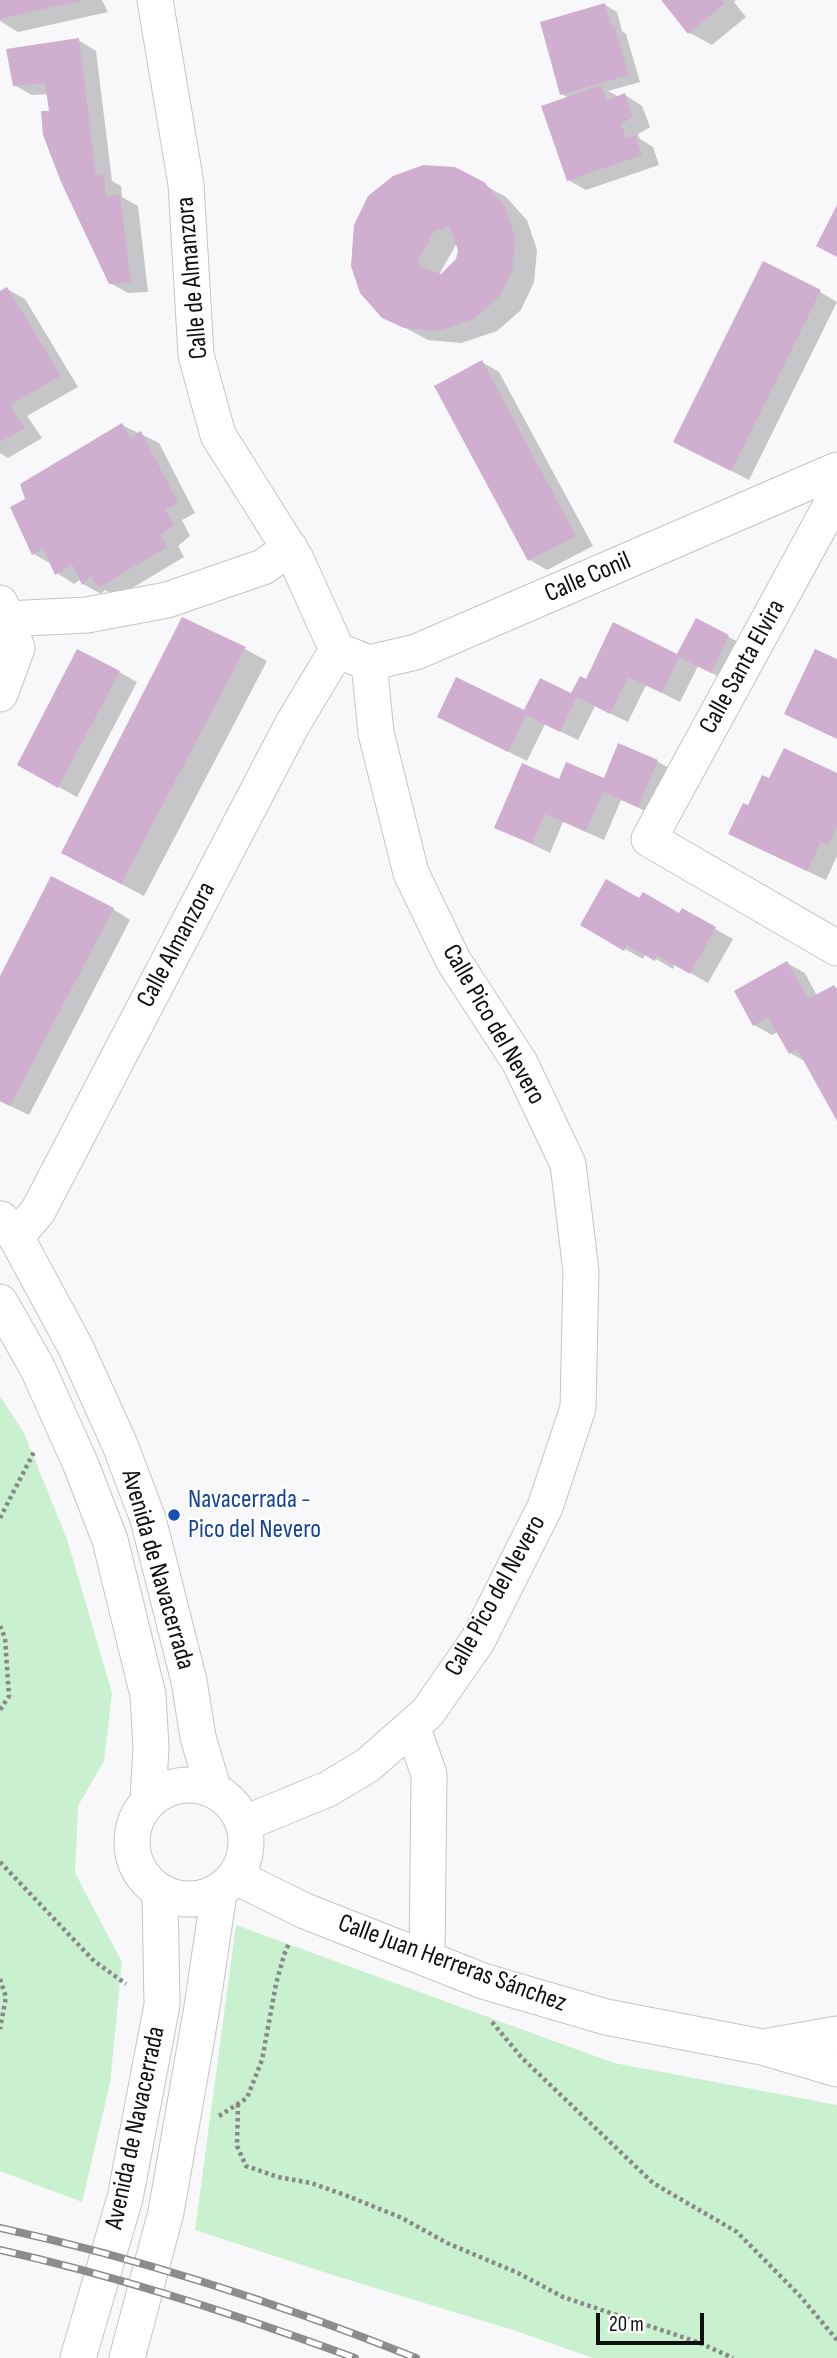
<!DOCTYPE html>
<html>
<head>
<meta charset="utf-8">
<style>
	body { margin:0 }
	#map { position:relative; width:837px; height:2358px; overflow:hidden; background:#f8f8fa; font-family:"Sofia Sans Condensed",sans-serif }
	canvas { display:block }
	.scale { position:absolute; left:596px; top:2313px; width:108px; height:32px; box-sizing:border-box; border:4px solid #0f0f10; border-top:0; padding-left:9px; font-size:21px; line-height:24px; white-space:nowrap; color:#0f0f10; -webkit-text-stroke:5px #fff; paint-order:stroke }
</style>
</head>
<body>
<div id="map">
<canvas width="837" height="2358"></canvas>
<div class="scale">20 m</div>
</div>
<script>
const ctx = document.querySelector('canvas').getContext('2d');
ctx.lineJoin = 'round';
function paint(path, color) { ctx.fillStyle = color; ctx.fill(path, 'evenodd'); }
function stroke(path, color, width, dash) { ctx.strokeStyle = color; ctx.lineWidth = width; ctx.lineCap = dash ? 'butt' : 'round'; ctx.setLineDash(dash || []); ctx.stroke(path); }
function write(font, color, halo, rows, align = 'center') {
  ctx.font = font + ' "Sofia Sans Condensed",sans-serif'; ctx.lineWidth = 5; ctx.setLineDash([]); ctx.textBaseline = 'middle'; ctx.strokeStyle = halo; ctx.fillStyle = color; for (const [text, x, y, turn = 0] of rows) {
    ctx.save(); ctx.translate(x, y); ctx.rotate((+turn || 0) * Math.PI / 180); ctx.textAlign = isNaN(turn) ? turn : align; if (halo) ctx.strokeText(text, 0, 0); ctx.fillText(text, 0, 0); ctx.restore();
  }
}
paint(new Path2D(`
	M0,1396L24,1433L67,1539L112,1693L104,1761L78,1806L75,1873L122,1962L110,2083L82,2202L0,2171Z
	M236,1925L614,2063L837,2105V2358H593L516,2331L333,2275L195,2230Z`), '#c9f0cf');
paint(new Path2D(`
	M0,0H102L108,12L18,32L0,21Z
	M664,0H736L734,2L746,17L712,45L690,33Z
	M605,5L617,12L622,31L626,34L640,82L608,91L619,97L625,95L642,106L650,127L638,134L640,139L653,147L659,165L586,190L568,180L569,98L562,94Z
	M78,40L96,51L112,181L121,186L122,197L138,206L148,292L128,293L110,283L51,113L48,94L32,95L14,85Z
	M455,169L506,197L527,220L537,250L534,282L521,310L497,331L461,343L428,340L383,316ZM457,243L459,250L457,260L436,280Z
	M7,289L25,299L78,387L27,416L42,438L8,458L0,453V293Z
	M820,292L837,302L749,480L693,451Z
	M482,362L499,372L593,546L547,570L530,560Z
	M122,425L159,443L195,513L182,520L190,536L178,546L184,557L117,597L105,590L101,594L83,584L81,579L74,584L57,573L51,564L34,554L13,508L27,499Z
	M696,620L746,646L729,682L698,666L680,702L646,685L628,722L595,706L578,740L545,724L527,761L457,726L525,713L572,696L586,681L678,656Z
	M245,649L267,661L144,896L85,865Z
	M119,672L137,682L77,797L19,765Z
	M657,761L675,772L656,816L621,800L604,840L563,822L550,853L497,827L605,781Z
	M837,775V856L826,880L747,843L748,807L770,781Z
	M640,901L680,915L683,911L733,939L708,983L675,964L673,969L646,953L643,959L582,925Z
	M113,909L130,920L29,1115L0,1101V980Z
	M787,963L805,973L817,996L834,987L837,988V1117L806,1062L790,1053L778,1032L772,1035L754,1025Z`), '#0003');
paint(new Path2D(`
	M0,0H80V1L0,19Z
	M661,0H722L725,3L688,34Z
	M605,3L611,26L614,25L629,75L560,95L540,22Z
	M79,38L96,176L104,174L106,197L120,194L131,283L109,284L61,182L43,135L41,111H49L45,83L13,86L6,49Z
	M601,85L607,100L625,93L633,117L621,124L626,138L635,135L642,155L567,181L541,106Z
	M423,165L455,167L484,182L505,206L515,236L513,269L499,297L474,319L438,331L404,328L382,318L360,293L351,266L354,225L368,196L393,176ZM449,226L458,250L456,259L441,274L419,266L418,261L435,230L444,229Z
	M837,205V257L816,246Z
	M763,261L821,290L731,471L673,442Z
	M7,287L61,376L10,405L25,428L0,442V291Z
	M482,360L576,536L528,561L434,386Z
	M122,423L130,438L141,431L178,503L165,510L174,525L161,535L167,547L98,588L91,576L82,585L72,564L55,575L43,548L32,555L10,507L25,499L20,484Z
	M182,617L246,647L121,884L61,853Z
	M696,618L729,635L711,673L679,657L662,693L628,677L610,714L577,697L560,732L526,715L508,752L437,717L456,677L524,710L540,678L571,693L580,676L586,679L613,622L677,654Z
	M77,649L120,671L58,788L17,765Z
	M815,649L837,659V739L784,714Z
	M618,743L658,760L638,807L603,792L586,831L545,814L532,844L494,828L522,763L559,779L566,762L604,778Z
	M784,748L837,773V826L828,845L821,842L807,871L728,834L743,803L748,805L762,775L769,778Z
	M51,876L114,908L10,1106L0,1101V976Z
	M606,879L639,898L643,892L679,913L682,908L716,927L690,974L657,955L655,961L627,945L624,951L580,925Z
	M787,961L808,999L834,985L837,990V1121L797,1049L789,1054L768,1017L753,1026L734,991Z`), '#d0aecf');
const minor = new Path2D(`
	M155,0L186,184L196,355L218,435L296,559L337,650
	M837,494L649,839L837,948
	M0,603L17,648L0,694
	M6,619L87,615L167,600L263,567L290,548
	M349,655L369,663L416,652L837,470
	M1,1219L16,1237L76,1348L120,1445L148,1519L189,1681L198,1737L213,1788
	M16,1237L38,1211L292,725L337,650
	M0,1302L38,1369L81,1465L110,1540L148,1695L151,1747L148,1800
	M412,1726L429,1774L427,1959
	M132 1842a57 57 0 1 1 114 0a57 57 0 1 1-114 0Z
	M243,1824L328,1789L368,1765L428,1712L478,1640L545,1507L578,1408L581,1271L568,1164L520,1063L453,960L411,873L376,733L369,663
	M236,1877L305,1911L483,1981L606,2017L762,2047L837,2069
	M769,2046L837,2034
	M78,2358L125,2198L162,2005L160,1893
	M127,2358L166,2212L201,2013L219,1893`);
stroke(minor, '#c5c5c7', 37);
stroke(new Path2D(`
	M0,1518L35,1450
	M0,1626L5,1638L9,1696L0,1710
	M0,1862L94,1961L126,1984
	M0,1979L6,1997L0,2029
	M492,2022L522,2058L653,2183L737,2232L800,2296L837,2340
	M238,2104L237,2146L246,2166L278,2177L311,2183L345,2195L402,2218L447,2243L518,2273L563,2297L700,2343L733,2358
	M219,2116L247,2098L262,2060L276,1984L284,1955L289,1943`), '#888889', 4.5, [3.5, 3.5]);
stroke(minor, '#fff', 35);
const rail = new Path2D(`
	M0,2228C142,2259 281,2304 416,2358
	M0,2250C121,2277 238,2315 355,2358`);
stroke(rail, '#8c8c8d', 8);
stroke(rail, '#fff', 5, [16]);
for (const [x, y, r, color] of [
	[174,1515,7,"#1a4fb4"]
]) { const dot = new Path2D(); dot.arc(x, y, r, 0, 2 * Math.PI); ctx.fillStyle = color; ctx.fill(dot); stroke(dot, '#fff', 2.5); }
write('26px', '#0f0f10', '#fff', [
	["Calle de Almanzora",193,278,-95],
	["Calle Conil",588,578,-23],
	["Calle Santa Elvira",743,667,-61],
	["Calle Almanzora",177,945,-62],
	["Calle Pico del Nevero",493,1025,60],
	["Avenida de Navacerrada",157,1570,74],
	["Calle Pico del Nevero",496,1596,-61],
	["Calle Juan Herreras Sánchez",452,1964,20],
	["Avenida de Navacerrada",136,2128,-78]
]);
write('26px', '#164399', '#fff', [
	["Navacerrada -",188,1500],
	["Pico del Nevero",188,1530]
], 'left');
</script>
</body>
</html>
